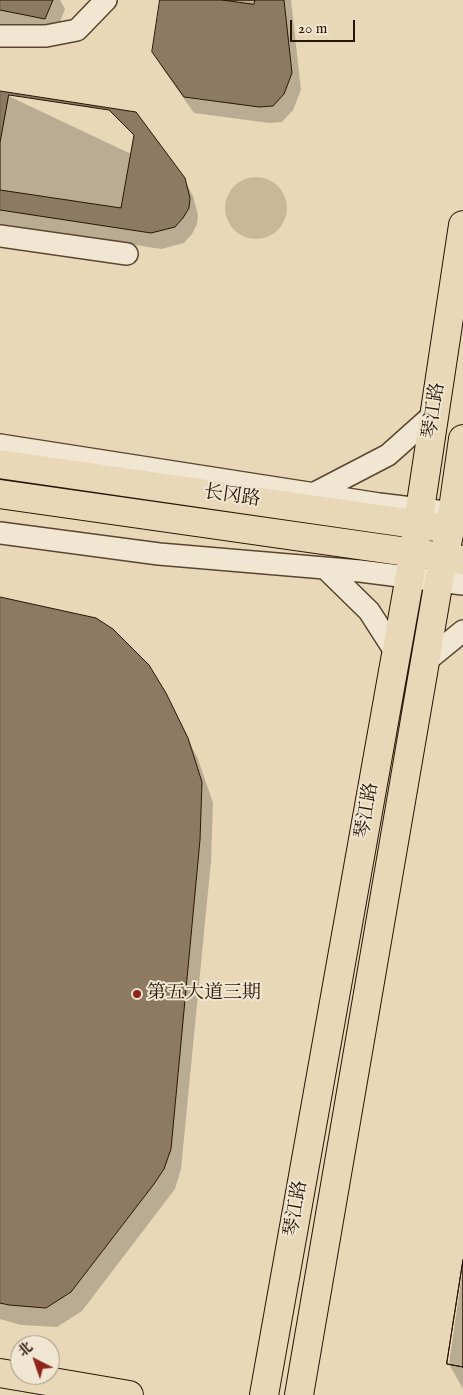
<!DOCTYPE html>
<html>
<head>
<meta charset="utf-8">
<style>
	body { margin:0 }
	#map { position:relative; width:463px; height:1395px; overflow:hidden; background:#e9d8b8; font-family:"IM FELL English","Noto Serif SC",serif }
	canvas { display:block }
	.north { position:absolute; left:10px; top:1335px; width:50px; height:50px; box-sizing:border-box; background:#f1e6d1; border:1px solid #a1937f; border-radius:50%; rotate:319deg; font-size:14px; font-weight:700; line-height:20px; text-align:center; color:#281604 }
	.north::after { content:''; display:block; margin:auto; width:18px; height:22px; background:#8f2418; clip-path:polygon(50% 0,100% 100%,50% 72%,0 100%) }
	.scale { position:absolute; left:290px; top:20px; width:65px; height:22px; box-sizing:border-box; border:2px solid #281604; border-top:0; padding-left:6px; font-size:15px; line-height:18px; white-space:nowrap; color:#281604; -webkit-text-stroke:4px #f1e6d1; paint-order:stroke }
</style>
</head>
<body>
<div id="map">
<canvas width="463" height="1395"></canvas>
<div class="north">北</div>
<div class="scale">20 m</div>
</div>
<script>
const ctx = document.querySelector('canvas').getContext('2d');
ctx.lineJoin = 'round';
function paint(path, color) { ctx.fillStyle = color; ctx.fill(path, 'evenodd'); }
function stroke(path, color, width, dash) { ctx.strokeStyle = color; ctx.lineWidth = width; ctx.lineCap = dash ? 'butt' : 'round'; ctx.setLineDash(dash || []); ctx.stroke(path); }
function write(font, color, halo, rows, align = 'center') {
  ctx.font = font + ' "IM FELL English","Noto Serif SC",serif'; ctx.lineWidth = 4; ctx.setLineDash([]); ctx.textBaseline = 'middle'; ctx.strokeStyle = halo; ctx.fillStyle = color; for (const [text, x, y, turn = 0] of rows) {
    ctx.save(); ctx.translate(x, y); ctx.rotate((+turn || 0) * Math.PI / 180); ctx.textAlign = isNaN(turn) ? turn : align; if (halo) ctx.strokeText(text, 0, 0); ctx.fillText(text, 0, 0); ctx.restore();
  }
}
paint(new Path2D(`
	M225 208a31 31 0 1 1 62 0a31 31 0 1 1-62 0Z`), '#c8b799');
paint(new Path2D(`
	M0,0H60L65,9L55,35L0,24Z
	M162,0H291L301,90L293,110L282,122L269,123L194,113L163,69L153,52Z
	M0,92L184,179L193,196L198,215L197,224L192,234L184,243L161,249L0,224Z
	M0,599L165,694L198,759L213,803L211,861L181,1169L175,1189L82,1311L57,1327L21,1325L0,1319Z
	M463,1268V1389L449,1364Z`), '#0003');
const building = new Path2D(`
	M0,0H53L45,19L0,10Z
	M160,0H284L292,73L284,94L273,106L259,107L184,97L152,52Z
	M223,0H255L254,4Z
	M0,91L136,112L185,178L190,198L189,208L183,218L175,227L151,233L0,210Z
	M9,95L109,110L134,135L121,208L0,190V143Z
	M0,597L96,618L113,629L149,665L166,693L188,738L202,782L200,840L171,1149L164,1169L154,1184L71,1292L46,1308L9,1305L0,1303Z
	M463,1260V1367L447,1364Z
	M463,1260V1367L447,1364Z`);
paint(building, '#8c7b62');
stroke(building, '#281604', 1);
const minor = new Path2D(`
	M0,36H46L77,30L106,0
	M0,236L127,254
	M0,445L379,504L463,514
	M313,494L388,455L435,413
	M0,533L159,554L360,571L463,584
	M325,568L369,611L396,653
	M425,662L463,631`);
const major = new Path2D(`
	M0,464L434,527
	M0,494L463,560
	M0,1373L129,1395
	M264,1395L410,576L463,225
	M299,1395L439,580L450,530L463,439`);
stroke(minor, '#584631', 24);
stroke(major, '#281604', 30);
stroke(minor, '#f1e6d1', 21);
stroke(major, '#e9d8b8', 28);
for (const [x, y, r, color] of [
	[137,994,5,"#8f2418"]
]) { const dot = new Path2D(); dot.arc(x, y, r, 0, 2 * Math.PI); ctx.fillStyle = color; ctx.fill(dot); stroke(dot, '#f1e6d1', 2); }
write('19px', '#281604', '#f1e6d1', [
	["琴江路",435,411,-81],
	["长冈路",232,497,8],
	["琴江路",368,811,-80],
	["琴江路",297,1209,-80]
]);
write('19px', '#281604', '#f1e6d1', [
	["第五大道三期",147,994]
], 'left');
</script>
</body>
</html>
